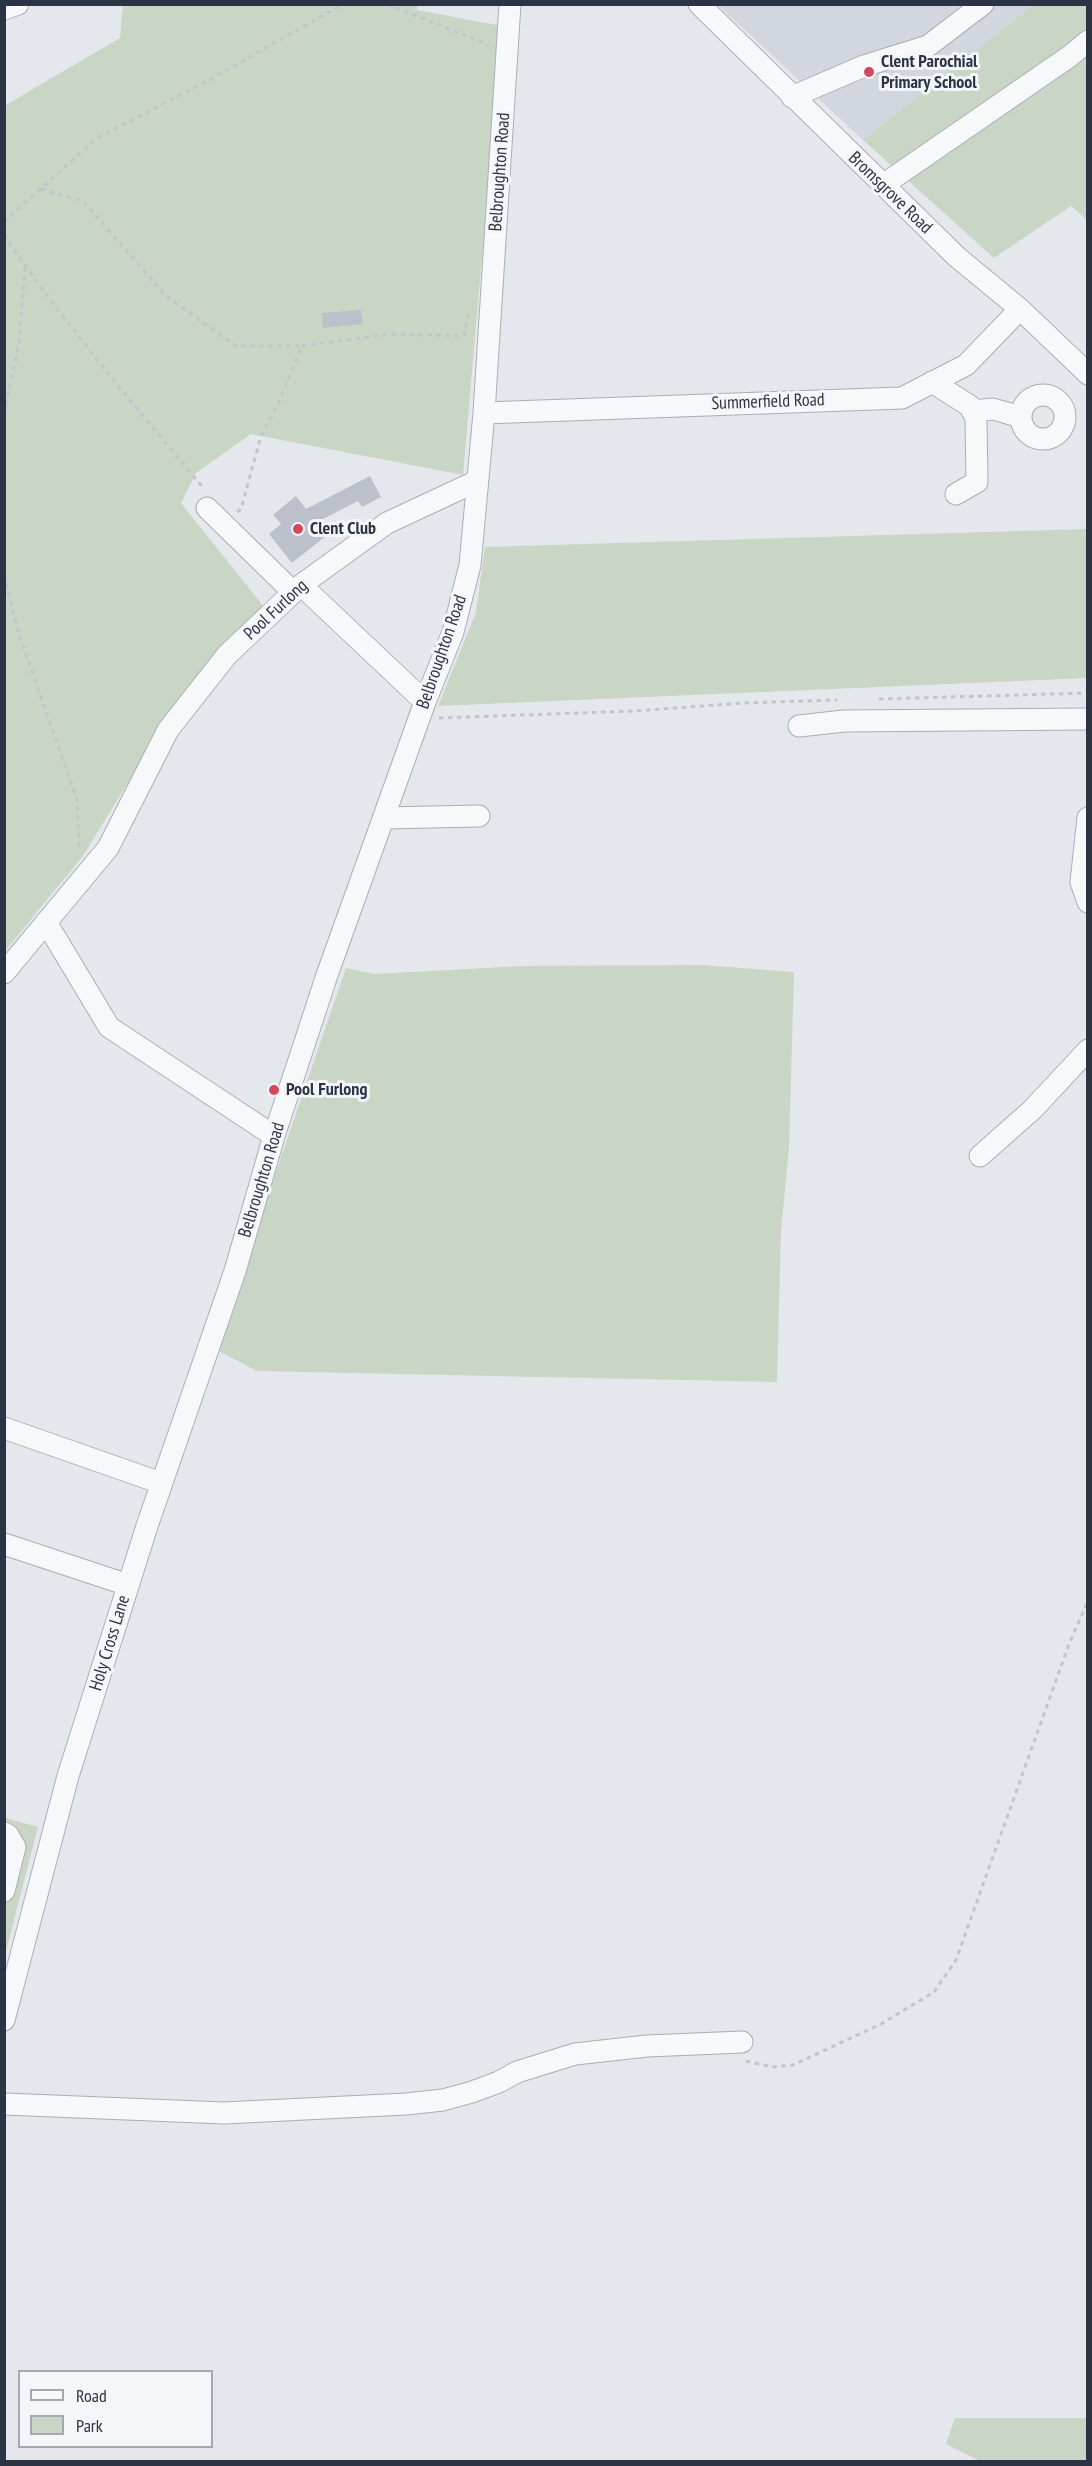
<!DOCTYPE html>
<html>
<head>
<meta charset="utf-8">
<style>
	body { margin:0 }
	#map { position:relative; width:1092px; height:2466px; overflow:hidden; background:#e4e7ec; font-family:"PT Sans Narrow",sans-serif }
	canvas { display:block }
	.frame { position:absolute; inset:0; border:6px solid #2b3445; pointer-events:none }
	.legend { position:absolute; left:18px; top:2370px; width:195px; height:78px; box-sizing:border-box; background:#f4f6f9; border:2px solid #a4a8b1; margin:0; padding:8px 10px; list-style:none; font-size:18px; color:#2b3445 }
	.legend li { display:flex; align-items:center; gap:12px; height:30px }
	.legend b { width:30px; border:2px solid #a4a8b1 }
</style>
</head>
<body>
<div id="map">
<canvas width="1092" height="2466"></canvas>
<div class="frame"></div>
<ul class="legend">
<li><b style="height:8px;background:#f7f8fa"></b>Road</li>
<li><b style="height:16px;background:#c9d6c5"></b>Park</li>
</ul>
</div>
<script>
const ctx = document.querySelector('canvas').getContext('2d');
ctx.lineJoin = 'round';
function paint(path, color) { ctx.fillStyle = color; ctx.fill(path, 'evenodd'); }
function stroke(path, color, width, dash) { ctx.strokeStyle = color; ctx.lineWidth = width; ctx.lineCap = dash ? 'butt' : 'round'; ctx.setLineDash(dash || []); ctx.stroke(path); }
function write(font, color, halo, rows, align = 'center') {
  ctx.font = font + ' "PT Sans Narrow",sans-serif'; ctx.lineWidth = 6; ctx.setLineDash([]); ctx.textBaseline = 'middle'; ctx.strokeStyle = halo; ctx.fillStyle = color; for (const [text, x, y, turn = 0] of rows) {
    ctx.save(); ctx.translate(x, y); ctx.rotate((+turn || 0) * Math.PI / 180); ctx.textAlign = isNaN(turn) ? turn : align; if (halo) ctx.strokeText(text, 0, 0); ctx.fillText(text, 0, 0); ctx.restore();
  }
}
paint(new Path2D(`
	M718,5H1033L863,140Z`), '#d2d6de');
paint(new Path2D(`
	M123,5H418L417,10L502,26L463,475L251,434L196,473L181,503L264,607L184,691L83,856L5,951L4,106L120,38Z
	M1033,5H1087V220L1071,206L994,258L863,140Z
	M1087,529V678L438,706L476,612L485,547Z
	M702,965L794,972L789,1149L781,1230L777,1382L257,1371L215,1349L346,968L374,974L524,966Z
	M5,1818L38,1827L5,1955Z
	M955,2418H1087V2461H980L946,2444Z`), '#c9d6c5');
paint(new Path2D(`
	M361,310L363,324L323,328L322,313Z
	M370,476L381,497L362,507L358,501L317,522L327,535L292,563L269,534L281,524L273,515L296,496L306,509Z`), '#bbc0ca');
const minor = new Path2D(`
	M699,4L957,257L1020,309L1088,374
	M4,9L18,4
	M792,97L864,66L928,46L983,4
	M883,185L1070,56L1088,41
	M932,382L970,406L976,418L977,482L956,494
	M1021 417a22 22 0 1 1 44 0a22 22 0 1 1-44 0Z
	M972,411L993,409L1021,417
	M484,413L902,398L966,365L1020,309
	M207,508L293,592
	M301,585L425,702
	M799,726L844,721L1088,719
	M384,818L479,816
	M1088,818L1081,882L1088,902
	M46,922L109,1027L274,1136
	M4,973L108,848L168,730L227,655L301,585L387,523L477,481
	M980,1156L1033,1109L1088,1050
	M4,1428L161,1483
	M4,1544L128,1585
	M4,1833L8,1835L15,1847L4,1891
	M4,2020L68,1776L147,1526L235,1271L274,1136L327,975L425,702L453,632L470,565L484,413L510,4
	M4,2104L224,2113L406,2104L443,2100L472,2092L499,2082L517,2072L575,2054L647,2046L742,2042`);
stroke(minor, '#a9aeb7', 23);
stroke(new Path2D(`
	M387,4L489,45
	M41,189L83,201L166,296L236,346H302
	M4,222L97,138L213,78L343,4
	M4,235C64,323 133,404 201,485L202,489
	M464,336L469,311
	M4,414L19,342L25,265
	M237,512L241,509L261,436L279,402L302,346L390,334L463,336
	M4,575L17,628L77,800L79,845L82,848
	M879,699L1088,693
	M439,718L635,711L743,703L837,700
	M746,2061L772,2067L793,2065L881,2024L934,1992L956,1960L1069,1644L1088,1601`), '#c2c5cb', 3, [4.5, 4.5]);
stroke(minor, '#f7f8fa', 21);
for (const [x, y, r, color] of [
	[869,72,6,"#d1495b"],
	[298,529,6,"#d1495b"],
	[274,1090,6,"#d1495b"]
]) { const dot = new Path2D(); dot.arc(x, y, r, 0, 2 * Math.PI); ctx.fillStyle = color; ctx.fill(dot); stroke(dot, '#f4f6f9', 2); }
write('bold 18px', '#2b3445', '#f4f6f9', [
	["Clent Parochial",881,62],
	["Primary School",881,83],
	["Clent Club",310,529],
	["Pool Furlong",286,1090]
], 'left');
write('18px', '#2b3445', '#f4f6f9', [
	["Belbroughton Road",500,172,-86],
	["Bromsgrove Road",890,193,44],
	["Summerfield Road",768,402,-2],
	["Pool Furlong",276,610,-43],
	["Belbroughton Road",442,652,-71],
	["Belbroughton Road",262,1180,-73],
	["Holy Cross Lane",110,1643,-73]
]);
</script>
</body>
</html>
